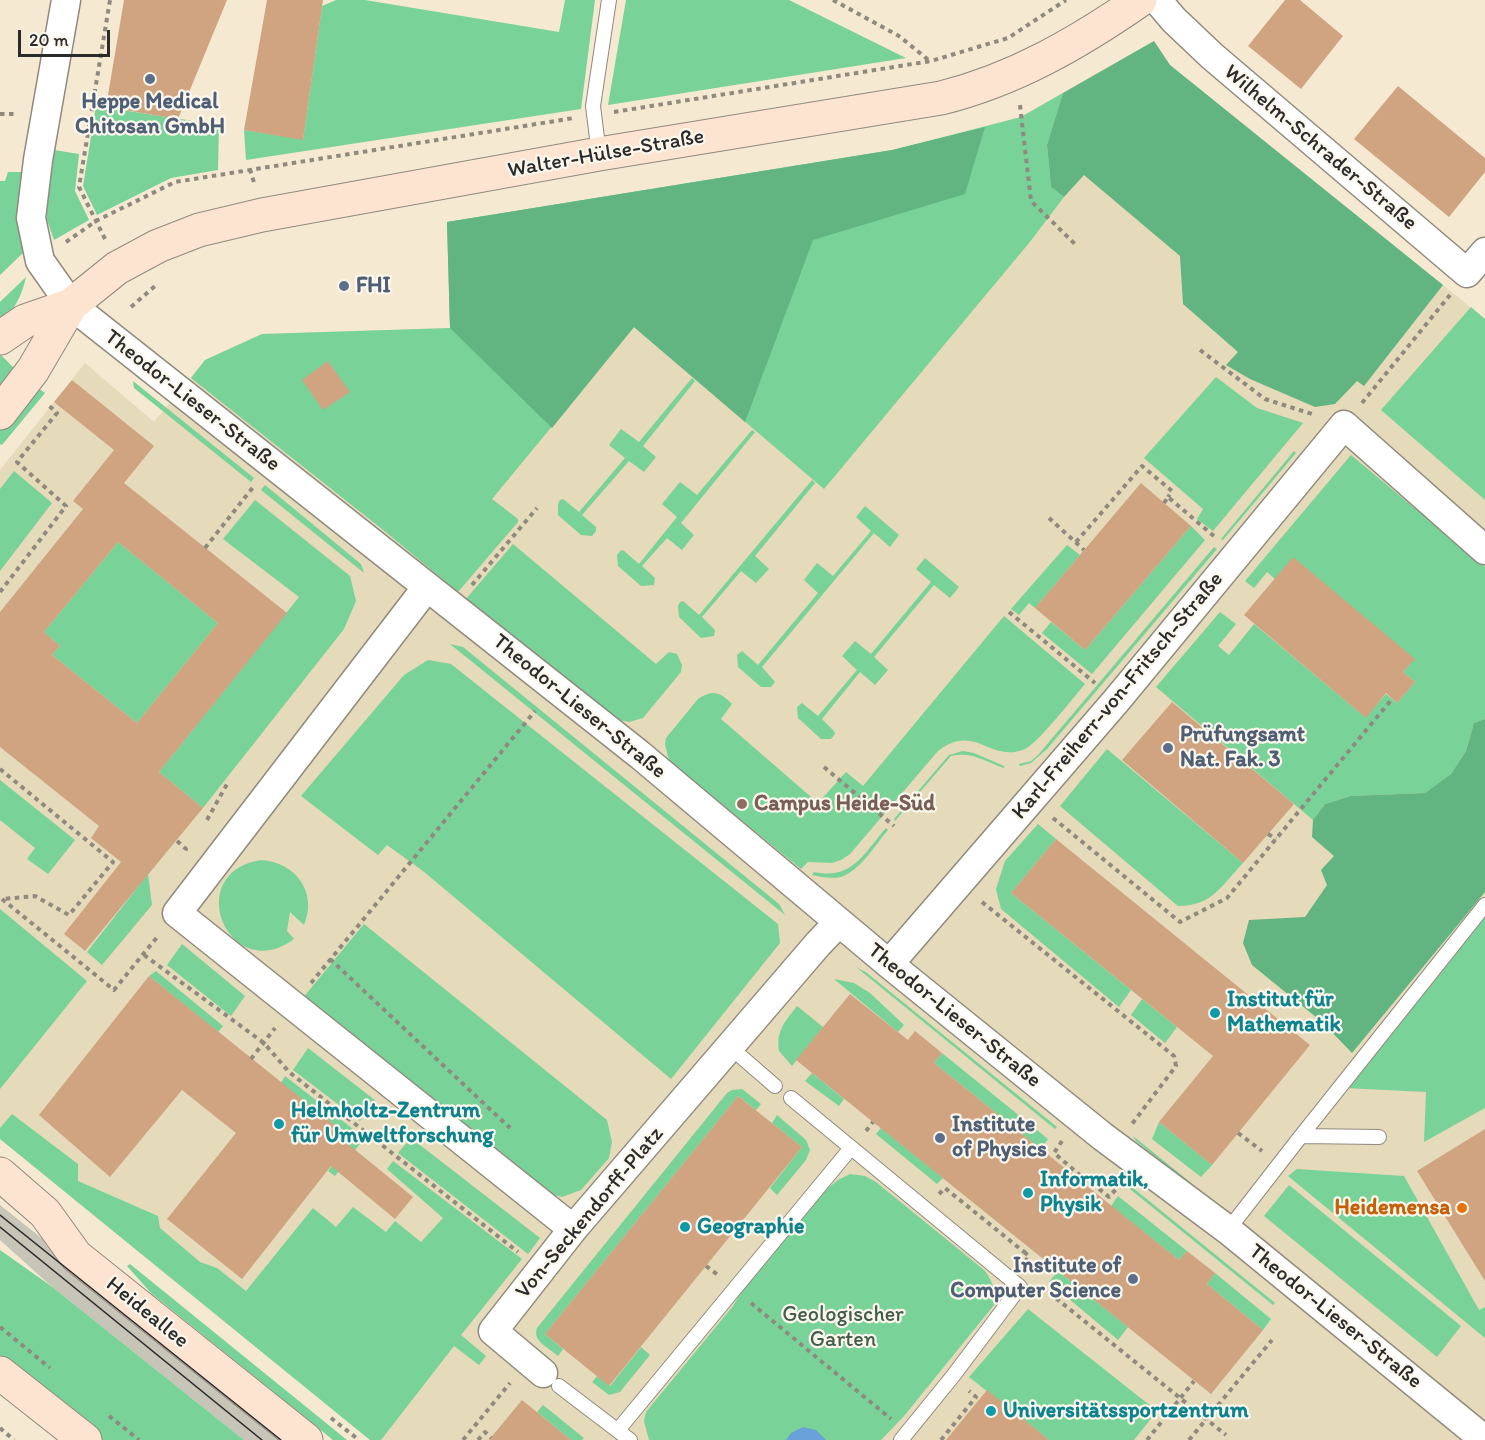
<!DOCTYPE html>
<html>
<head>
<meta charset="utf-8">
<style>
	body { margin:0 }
	#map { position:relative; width:1485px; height:1440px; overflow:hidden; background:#f5e9d2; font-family:Itim,sans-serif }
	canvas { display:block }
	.scale { position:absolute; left:18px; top:30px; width:92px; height:27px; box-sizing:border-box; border:3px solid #2b2b2b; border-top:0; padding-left:8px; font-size:18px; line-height:21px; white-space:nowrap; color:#2b2b2b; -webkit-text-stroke:4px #fbf7ec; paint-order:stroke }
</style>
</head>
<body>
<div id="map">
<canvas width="1485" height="1440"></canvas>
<div class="scale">20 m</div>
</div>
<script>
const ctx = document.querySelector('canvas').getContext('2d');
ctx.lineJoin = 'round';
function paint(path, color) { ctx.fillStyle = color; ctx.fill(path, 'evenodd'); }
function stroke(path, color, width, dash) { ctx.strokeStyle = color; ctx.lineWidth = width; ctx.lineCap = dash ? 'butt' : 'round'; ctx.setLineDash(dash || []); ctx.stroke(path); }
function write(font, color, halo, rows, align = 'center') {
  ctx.font = font + ' Itim,sans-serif'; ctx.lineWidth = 4.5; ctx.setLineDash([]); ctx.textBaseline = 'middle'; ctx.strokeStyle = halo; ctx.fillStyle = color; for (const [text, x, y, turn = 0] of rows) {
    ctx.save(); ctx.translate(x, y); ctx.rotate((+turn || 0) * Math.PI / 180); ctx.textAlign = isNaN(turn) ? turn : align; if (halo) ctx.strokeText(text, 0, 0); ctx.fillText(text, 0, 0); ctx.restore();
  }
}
paint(new Path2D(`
	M1154,41L1170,65L1485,319V1440H370L0,1139V470L85,363L154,422L205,360L262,334L450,328L447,222L892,150L985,127L1020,117Z`), '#e5daba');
paint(new Path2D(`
	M0,1205L242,1398L294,1440H244L51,1286L0,1240Z`), '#c7c4b8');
paint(new Path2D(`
	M336,0H365L559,32L565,0H595L581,109L246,160L244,130L303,139L322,6Z
	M626,0H789L906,58L608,105Z
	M1063,93L1047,145L1051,187L1064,197L1029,243L824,489L634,327L492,499L518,519V522L458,592L387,533L191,378L205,360L262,334L450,328L447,222L893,150L1021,117Z
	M96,106L219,125L218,170L171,178L97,215L83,186Z
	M54,150L79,154L75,191L89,220L54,240L46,217Z
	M8,172H22L18,210L24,252L0,275V181H5Z
	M26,277C22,296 14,309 2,324L0,323V302Z
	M1471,307L1485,319V500L1381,410Z
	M1,355L16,370L0,391V356Z
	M1216,377L1257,408L1303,423L1213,531L1197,519L1203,509L1144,458Z
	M692,378L695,381L643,446L656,457L644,472L629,461L582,515L596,527V531L592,536L581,535L558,515V504L560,500L563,499L579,512L625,458L609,445L621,429L639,442Z
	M133,381L254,478L251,482L134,388Z
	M35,386L45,393L2,445L0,444V430Z
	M752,430L755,432L681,523L694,535L682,550L667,538L642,566L655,578L654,585L641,586L618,566L617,555L620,551L623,550L639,564L677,517L662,504L680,482L697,495Z
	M1294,451L1296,453L1223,540L1221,539Z
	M1351,455L1485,567V719L1474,723L1466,751L1451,774L1425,793L1351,796L1325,804L1313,820L1156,687L1220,612L1236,624L1218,646L1229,655L1254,624L1365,717L1386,694L1397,703L1415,682L1403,672L1414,659L1275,579L1267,572L1254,588L1245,581Z
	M14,471L52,503L0,571V489Z
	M812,480L815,483L755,556L769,569L756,583L741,571L702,617L715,630L714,636L701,638L679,617L678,606L680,602L683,601L699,615Z
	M265,485L361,564L364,573L261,490Z
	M255,500L350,576L356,601L344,629L203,808L159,772L299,597L223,539Z
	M865,506L899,535L890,547L874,533L762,667L775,682L771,687H761L738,667L737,655L742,651L758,665L818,593L804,580L817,563L833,576L871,531L856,517Z
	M1191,526L1205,540L1092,674L1042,633L1051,622L1085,650Z
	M118,542L218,623L137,723L52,655L60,646L44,632Z
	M513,544L656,664L669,652L677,654L682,665L681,672L643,718L629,722L613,719L466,599Z
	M1067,545L1080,555L1035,608L1029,603L1019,615L1011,609Z
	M1214,547L1217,549L1047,749L1031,763L1020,766L1019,764L1031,761L1038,755Z
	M925,558L959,587L950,598L934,585L874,657L888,670L875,685L860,672L822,719L834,731L835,734L831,739H821L798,718L797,707L802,703L818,716L857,670L842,656L855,641L871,654L931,582L916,569Z
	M1004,616L1085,684C1073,698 1038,743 1025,749C990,764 976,722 938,751L850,854L841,860L832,863L808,862L801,869L669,761L665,744L666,738L698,699C713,689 720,692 732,704L721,719L818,803L846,772L863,786Z
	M450,644L463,647L779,904L785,915Z
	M428,660L451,664L778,924L780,943L671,1079L423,871L387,845L378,855L301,796L404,675Z
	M1107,749L1243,863C1221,886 1212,906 1178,906L1060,806Z
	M963,751L974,753L1004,766V768C984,761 972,751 951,756L895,821L894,819L949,755Z
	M0,780L75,840L48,874L27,859L35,848L0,820Z
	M1038,824L1056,839L1011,893L1131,990L1119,1007L1001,909L996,889L1005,861Z
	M886,828L888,830C875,845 861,870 841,877C831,879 821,877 812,875L814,872C853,880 863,854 886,828Z
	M261,860C295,862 318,892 304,925L290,912L287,931L294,939C230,987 180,873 261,860Z
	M148,874L152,905L102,965L87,952Z
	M0,909L87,981L0,1089Z
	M1485,915V1108L1424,1142L1426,1092L1345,1088Z
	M364,924L607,1120L612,1142L609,1158L581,1190L562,1197L543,1192L302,999Z
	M182,944L245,996L231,1016L167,965Z
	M856,967L867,973L1057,1127L1055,1129Z
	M156,971L223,1026L218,1032L149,976Z
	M834,979L854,983L870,993L904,1025L898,1032Z
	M1142,999L1177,1027L1165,1043L1131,1015Z
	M797,1006L823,1027L792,1066L779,1051C776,1030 785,1022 797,1006Z
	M308,1048L376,1101L360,1121L293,1070Z
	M942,1053L1048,1139L1041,1149L934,1063Z
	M812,1073L844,1099L839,1106L805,1081Z
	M285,1076L358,1133L361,1140L359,1145L335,1176L328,1171L352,1139L281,1083Z
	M742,1089L761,1104L756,1110L738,1096L545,1334L563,1349L558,1356C549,1348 532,1341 537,1328L727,1093L732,1090Z
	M12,1114L78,1164V1181L158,1216L160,1228L200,1262L217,1268L246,1291L313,1208L336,1227L353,1207L386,1232L395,1221L421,1242L443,1218L387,1169L393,1161L522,1259L461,1335L486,1356L479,1365L454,1346L381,1440H370L0,1139V1128Z
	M777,1115L806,1140L810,1150L806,1160L777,1195L770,1188L802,1147L772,1123Z
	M1159,1122L1212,1165L1201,1177L1152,1139Z
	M881,1128L943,1178L937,1184L876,1134Z
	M1133,1136L1226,1211L1225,1213L1136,1141Z
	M411,1138L540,1238L528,1254L398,1153Z
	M1297,1169L1404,1176L1479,1310L1485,1307V1338L1288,1176Z
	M850,1174L865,1176L876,1182L984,1270C993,1281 996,1291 994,1305L904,1416L881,1440H649L644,1421L646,1412L733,1306L747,1282L817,1197L838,1180Z
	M1127,1183L1275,1303L1273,1305L1125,1185Z
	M1289,1185L1461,1326L1437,1357L1264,1216Z
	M1118,1196L1187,1251L1179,1260L1111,1206Z
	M0,1250L51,1286L244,1440H94L0,1367Z
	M130,1264L347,1440H333L151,1293L127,1266Z
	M1058,1271L1128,1327L1118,1340L1049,1282Z
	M1215,1273L1271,1319L1263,1330L1207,1284Z
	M1028,1309L1157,1411L1134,1440H1049L969,1377Z
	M641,1347L650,1355L620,1392L609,1395L592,1382L597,1376L610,1386Z
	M543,1405L584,1438L582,1440H571L537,1412Z`), '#79d298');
paint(new Path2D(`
	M1154,41L1170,65L1443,285L1364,386L1357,381L1335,404L1315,407L1250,379L1226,365L1238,352L1183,304L1180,256L1084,175L1064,197L1051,187L1047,145L1063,93Z
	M985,127L965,194L813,240L745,422L634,327L552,428L450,328L447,222L892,150Z
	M1485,719V892L1352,1053L1322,1022L1252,965L1243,943L1249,920L1305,917L1327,885L1321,870L1334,856L1312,837L1313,820L1325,804L1351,796L1425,793L1451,774L1466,751L1474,723Z`), '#62b480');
paint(new Path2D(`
	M803,1427L816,1430L826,1440H786L791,1433Z`), '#69a2d8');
paint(new Path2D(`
	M124,0H227L178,119L106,107Z
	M267,0H323L303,140L244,130Z
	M1285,0H1300L1343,36L1301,89L1248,46Z
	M1398,86L1485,158V172L1449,217L1354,139Z
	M328,361L350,392L323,410L302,380Z
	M72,380L154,446L124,483L287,613L159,772L203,808L85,951L64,934L121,862L91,838L99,826L0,747V612L83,509L73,501L114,450L54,402ZM118,542L218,623L137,723L52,655L60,646L44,632Z
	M1141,483L1191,526L1085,650L1035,608Z
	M1293,557L1415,659L1403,672L1415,682L1397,703L1386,693L1366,718L1244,615Z
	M1172,702L1294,804L1243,863L1122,760Z
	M1056,839L1310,1045L1212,1165L1159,1122L1213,1056L1011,893Z
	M149,976L352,1139L348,1144L413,1197L395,1219L331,1166L242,1279L167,1219L236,1133L182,1090L110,1177L39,1115Z
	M850,994L908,1040L915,1031L942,1053L934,1063L1179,1260L1187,1251L1215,1273L1207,1284L1263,1330L1211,1394L796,1060Z
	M738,1096L802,1147L609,1386L545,1334Z
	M1485,1129V1281L1417,1171Z
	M987,1390L1049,1440H946Z
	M522,1400L571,1440H489Z`), '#d1a481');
const lane = new Path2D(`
	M599,154L593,106L609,0
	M730,1047L775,1086
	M791,1098L1020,1287L953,1376L901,1440
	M1301,1136L1485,905
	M1228,1230L1301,1136L1379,1137
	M559,1386L630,1440
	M618,1430L851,1148`);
const street = new Path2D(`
	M66,0L38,160L31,218L40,261L71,305L640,755L889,964L1102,1136L1228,1230L1485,1440
	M1157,0L1174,20L1212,56L1467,273L1485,252
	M427,587L177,913L573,1229
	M889,964L1116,701L1344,425L1485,550
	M543,1373L493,1331L573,1229L818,944L839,922`);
const secondary = new Path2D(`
	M0,338L25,321L71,305
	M0,413L33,370L71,305L117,268L158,246L199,230L262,215L599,154L941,98C1014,80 1078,43 1140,0
	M0,1174L45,1213L76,1256L306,1440
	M0,1373L85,1440`);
stroke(lane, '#908a7e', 16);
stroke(street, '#908a7e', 31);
stroke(secondary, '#908a7e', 35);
stroke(new Path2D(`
	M833,0L899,36L931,62
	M1020,105L1031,201L1076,245
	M614,112L931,61L1008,38L1066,0
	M0,114H15
	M250,169L255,186
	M105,239L79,187L110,0
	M66,242L96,221L175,182L574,118
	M131,307L155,286
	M1200,350L1265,399L1315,415
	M1362,403L1450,295
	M1164,503L1168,497L1215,537
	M1049,518L1084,550
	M1076,542L1142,466L1172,491L1168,497
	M205,548L254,486
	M472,585L537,508
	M0,592L66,506L17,462L57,413L47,404
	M1009,612L1095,683
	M824,767L894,826
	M0,769L113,862L69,915L35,896L3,899
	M1053,818L1180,922L1227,898L1392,699
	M207,820L227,784
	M1268,834L1276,839
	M177,841L186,849L185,851
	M2,899L114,990L158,936
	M982,902L1174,1056L1176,1066L1132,1124
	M144,955L264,1043L289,1072L518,1252
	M330,959L510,1128
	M311,983L535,711
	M251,1059L275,1028
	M866,1131L873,1122
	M1238,1133L1262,1151
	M1062,1141L1054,1153L1081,1176
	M1079,1179L1082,1175L1109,1197L1118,1187
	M939,1194L945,1188L1024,1252L1028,1247
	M1024,1252L1029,1256L1025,1262
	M706,1266L718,1275
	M1042,1287L1226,1435
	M751,1303L891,1419
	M0,1327L50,1368
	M109,1416L139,1440
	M331,1418L359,1440
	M0,1428L14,1440
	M463,1440L510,1383
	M478,1440L485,1432L491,1438
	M941,1440L976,1397L969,1391
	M1147,1440L1194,1381
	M1189,1440L1272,1340`), '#908a7e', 4, [4.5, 4.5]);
stroke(lane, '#fff', 14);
stroke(street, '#fff', 28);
stroke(secondary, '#fde4d1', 33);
stroke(new Path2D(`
	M0,1215L281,1440
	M0,1227L262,1440`), '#2b2b2b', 1.5);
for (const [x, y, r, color] of [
	[150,79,6,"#5c6f8a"],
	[344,286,6,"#5c6f8a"],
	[1168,748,6,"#5c6f8a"],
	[742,804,6,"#8d6e63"],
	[1215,1013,6,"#0f9aa8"],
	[279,1124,6,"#0f9aa8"],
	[940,1138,6,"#5c6f8a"],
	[1028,1193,6,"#0f9aa8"],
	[1462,1208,6,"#e8710a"],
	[685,1227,6,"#0f9aa8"],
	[1133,1279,6,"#5c6f8a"],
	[991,1411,6,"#0f9aa8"]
]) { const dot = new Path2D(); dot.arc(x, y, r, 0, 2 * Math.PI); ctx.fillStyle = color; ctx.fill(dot); stroke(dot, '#fbf7ec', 2); }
write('bold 22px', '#4e5e75', '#fbf7ec', [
	["Heppe Medical",150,102,"center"],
	["Chitosan GmbH",150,127,"center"],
	["FHI",356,286],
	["Prüfungsamt",1180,735],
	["Nat. Fak. 3",1180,760],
	["Institute",952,1125],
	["of Physics",952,1150],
	["Institute of",1121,1266,"right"],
	["Computer Science",1121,1291,"right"]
], 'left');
write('22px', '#2b2b2b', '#fbf7ec', [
	["Wilhelm-Schrader-Straße",1320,148,40],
	["Walter-Hülse-Straße",606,154,-10],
	["Theodor-Lieser-Straße",192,401,38],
	["Karl-Freiherr-von-Fritsch-Straße",1118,696,-50],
	["Theodor-Lieser-Straße",579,707,39],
	["Theodor-Lieser-Straße",954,1016,39],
	["Von-Seckendorff-Platz",590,1213,-50],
	["Heideallee",147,1313,39],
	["Theodor-Lieser-Straße",1335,1317,39]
]);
write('bold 22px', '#785e54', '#fbf7ec', [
	["Campus Heide-Süd",754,804]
], 'left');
write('bold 22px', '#0d838f', '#fbf7ec', [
	["Institut für",1227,1000],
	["Mathematik",1227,1025],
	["Helmholtz-Zentrum",291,1111],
	["für Umweltforschung",291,1136],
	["Informatik,",1040,1180],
	["Physik",1040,1205],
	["Geographie",697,1227],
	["Universitätssportzentrum",1003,1411]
], 'left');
write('bold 22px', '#c56008', '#fbf7ec', [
	["Heidemensa",1450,1208]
], 'right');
write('22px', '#425d4c', '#fbf7ec', [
	["Geologischer",843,1315],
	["Garten",843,1340]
]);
</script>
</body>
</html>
